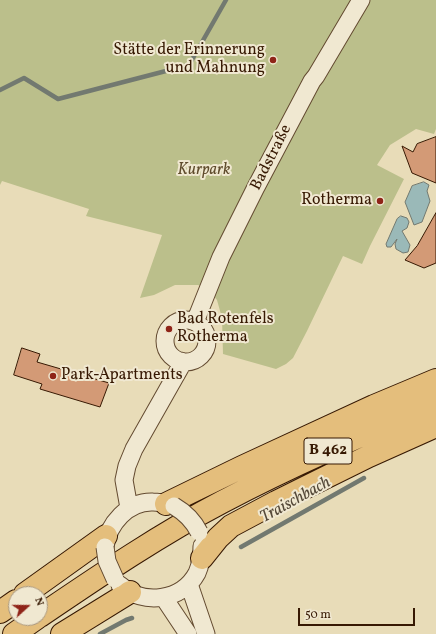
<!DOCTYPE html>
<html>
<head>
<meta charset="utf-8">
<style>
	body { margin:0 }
	#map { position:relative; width:436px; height:634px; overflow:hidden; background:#e8dcb8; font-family:Vollkorn,serif }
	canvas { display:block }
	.north { position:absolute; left:8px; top:586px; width:40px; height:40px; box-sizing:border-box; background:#f0e8d1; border:1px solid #a6957f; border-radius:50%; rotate:69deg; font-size:11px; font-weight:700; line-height:16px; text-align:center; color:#371903 }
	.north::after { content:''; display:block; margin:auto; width:14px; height:18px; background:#8f2418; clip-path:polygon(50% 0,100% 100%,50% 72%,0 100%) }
	.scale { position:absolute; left:298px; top:608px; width:117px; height:18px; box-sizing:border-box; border:2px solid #371903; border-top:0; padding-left:5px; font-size:12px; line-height:14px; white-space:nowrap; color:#371903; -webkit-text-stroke:3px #f0e8d1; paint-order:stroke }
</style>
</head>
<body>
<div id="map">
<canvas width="436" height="634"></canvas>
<div class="north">N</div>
<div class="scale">50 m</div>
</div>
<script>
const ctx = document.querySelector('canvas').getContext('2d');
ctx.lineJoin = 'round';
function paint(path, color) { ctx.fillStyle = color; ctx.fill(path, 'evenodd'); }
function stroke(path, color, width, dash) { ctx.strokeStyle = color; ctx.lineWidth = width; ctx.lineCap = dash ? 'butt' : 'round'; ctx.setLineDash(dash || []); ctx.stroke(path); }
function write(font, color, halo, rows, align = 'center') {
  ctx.font = font + ' Vollkorn,serif'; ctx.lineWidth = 4; ctx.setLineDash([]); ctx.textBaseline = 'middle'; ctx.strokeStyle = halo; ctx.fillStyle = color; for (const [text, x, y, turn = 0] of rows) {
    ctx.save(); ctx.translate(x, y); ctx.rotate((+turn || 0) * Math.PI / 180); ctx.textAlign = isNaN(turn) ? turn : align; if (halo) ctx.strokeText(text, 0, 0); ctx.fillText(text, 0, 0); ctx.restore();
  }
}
paint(new Path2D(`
	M0,0H436V129L434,134L416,129L390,145L377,165L404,179L370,246L362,264L343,256L307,331L293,358L286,364L276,369L223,354L222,318L217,300L208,289L198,285H175L154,295L140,298L162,235L86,216L89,209L2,181L0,185Z`), '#bbbf8b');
const water = new Path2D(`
	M424,182L429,185L427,191L430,201L422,222L414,225L405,202L412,186Z
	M401,216L407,218L409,222L407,228L402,231L410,245L408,252L403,253L396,249L395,244L397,239L391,247H387L386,244L397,219Z`);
paint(water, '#9ab9b8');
stroke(water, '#727970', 1);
stroke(new Path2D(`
	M0,90L24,78L58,99L189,65L226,0
	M241,547L364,478
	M100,634L126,620L132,618`), '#727970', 4.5);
const building = new Path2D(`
	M436,137V183L412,173L402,146L413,152L417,144Z
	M436,213V263L424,268L405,260L417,246Z
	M22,348L40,354L37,362L109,383L100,407L40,389L42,384L14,375Z`);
paint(building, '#d39a76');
stroke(building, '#371903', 1);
const minor = new Path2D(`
	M165 341a21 21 0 1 1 42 0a21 21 0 1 1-42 0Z
	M195,322L221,257L256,187L312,81L316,76L361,0
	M129,508L124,480L127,466L134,449L181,366V361
	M105,547C108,524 128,501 153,502C160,502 167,504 174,506
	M189,584L206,634
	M120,585C143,606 182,601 197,573C201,564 202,555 202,546
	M164,598L188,634`);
const major = new Path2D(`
	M166,504L242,467L374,406L436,380
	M202,558L218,538L231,526L276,502L369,456L436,426
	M25,594L106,536
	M0,612L16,601
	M40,616C99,576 159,535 222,502C292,465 364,434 436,403
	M14,634L37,618
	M62,634L130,592`);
stroke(minor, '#634a30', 19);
stroke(major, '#371903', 24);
stroke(minor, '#f0e8d1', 17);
stroke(major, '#e4be7c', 22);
const minorBridge = new Path2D(`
	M174,506C186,513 193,520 199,532
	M105,547L107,561L115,579`);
stroke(minorBridge, '#634a30', 19, []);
stroke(minorBridge, '#f0e8d1', 17);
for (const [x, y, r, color] of [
	[273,60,4,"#8f2418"],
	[380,201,4,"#8f2418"],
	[169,329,4,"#8f2418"],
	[53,376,4,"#8f2418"]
]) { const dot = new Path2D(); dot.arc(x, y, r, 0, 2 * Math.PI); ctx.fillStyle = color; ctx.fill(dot); stroke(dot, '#f0e8d1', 1.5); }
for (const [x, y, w] of [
	[328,451,48]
]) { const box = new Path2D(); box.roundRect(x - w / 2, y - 13, w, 26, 3); ctx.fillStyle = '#f0e8d1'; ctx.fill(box); stroke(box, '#371903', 1); }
write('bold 15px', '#371903', null, [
	["B 462",328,451]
]);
write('16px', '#371903', '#f0e8d1', [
	["Stätte der Erinnerung",265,51],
	["und Mahnung",265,69],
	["Rotherma",372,201],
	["Bad Rotenfels",177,320,"left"],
	["Rotherma",177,338,"left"],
	["Park-Apartments",61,376,"left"]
], 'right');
write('16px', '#371903', '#f0e8d1', [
	["Badstraße",272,158,-63]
]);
write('italic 16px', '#5f4b2c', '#f0e8d1', [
	["Kurpark",204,171]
]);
write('italic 17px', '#554939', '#f0e8d1', [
	["Traischbach",296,501,-29]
]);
</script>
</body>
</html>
